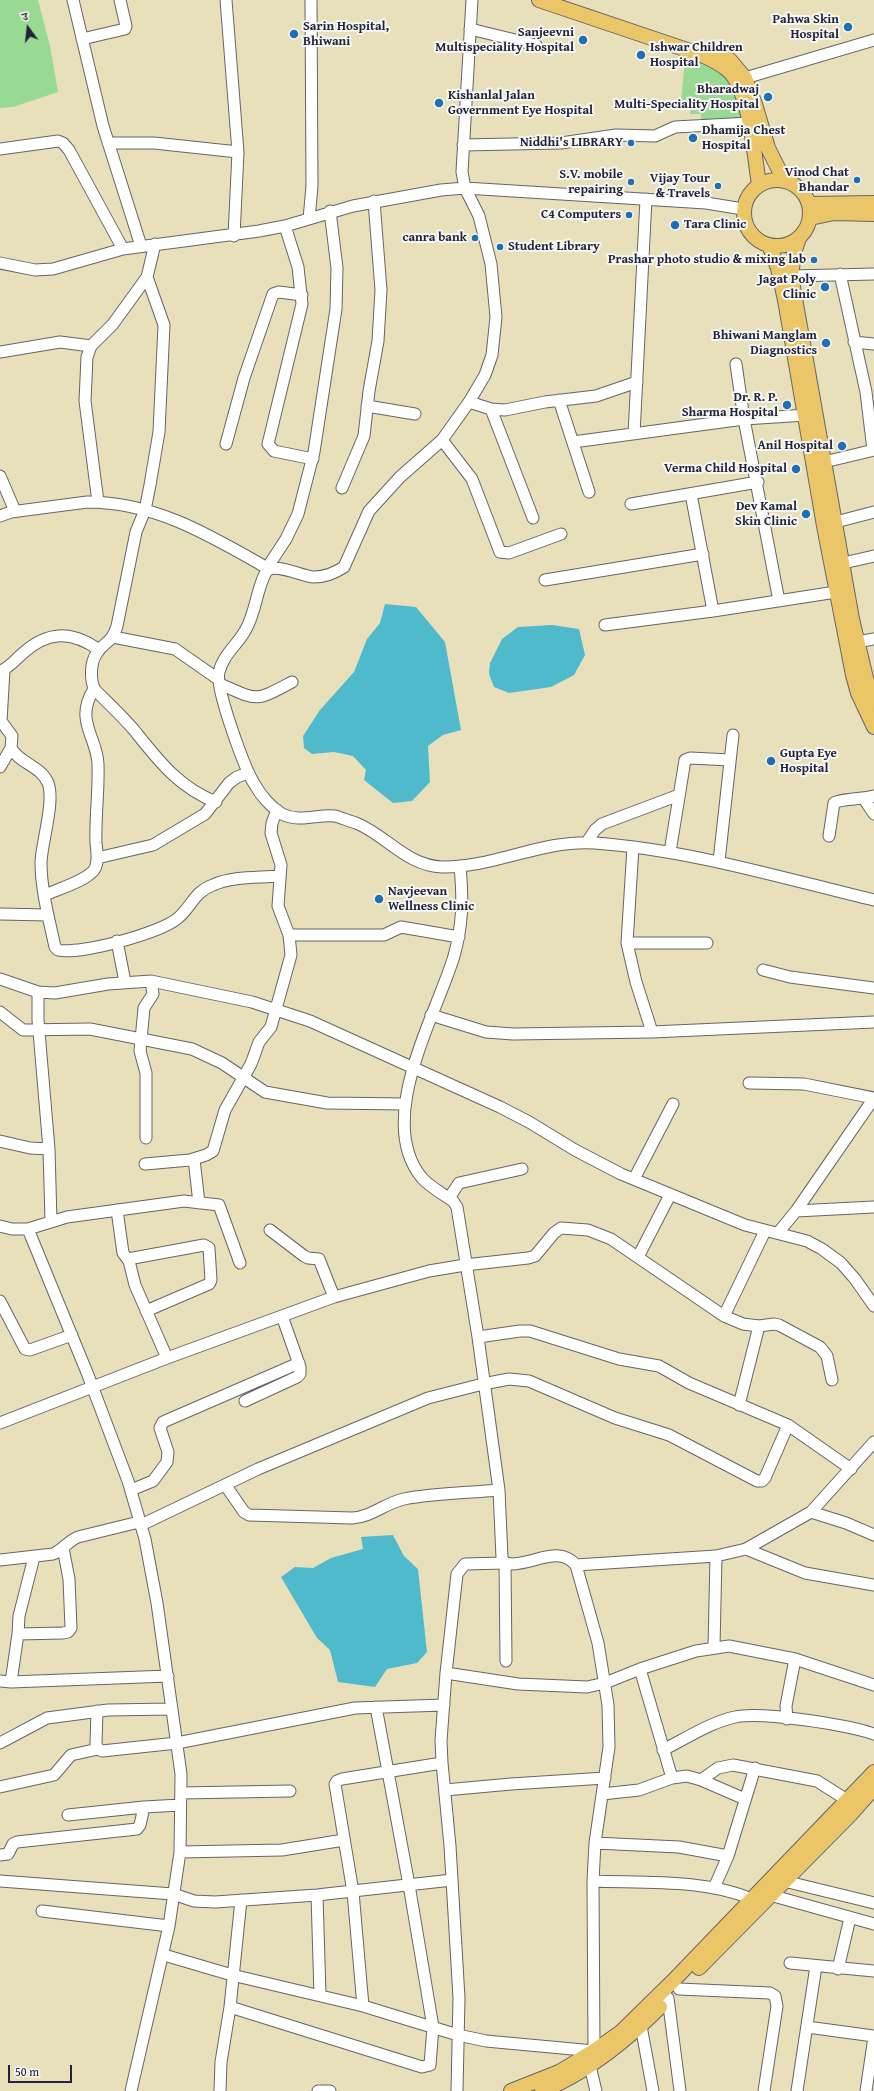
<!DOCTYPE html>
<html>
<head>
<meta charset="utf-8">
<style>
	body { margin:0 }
	#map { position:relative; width:874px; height:2091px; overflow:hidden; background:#e8e0ba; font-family:"Gentium Book Plus","Noto Serif Devanagari",serif }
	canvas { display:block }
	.north { position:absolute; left:8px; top:8px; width:40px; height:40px; -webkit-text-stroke:3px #f6f6f2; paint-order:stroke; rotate:345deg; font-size:11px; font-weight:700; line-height:16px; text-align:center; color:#22223b }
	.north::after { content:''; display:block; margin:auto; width:14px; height:18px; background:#22223b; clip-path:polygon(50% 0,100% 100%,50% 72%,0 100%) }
	.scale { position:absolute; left:8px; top:2065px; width:64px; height:18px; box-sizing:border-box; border:2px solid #22223b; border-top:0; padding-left:5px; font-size:12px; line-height:14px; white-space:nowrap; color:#22223b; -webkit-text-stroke:3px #f6f6f2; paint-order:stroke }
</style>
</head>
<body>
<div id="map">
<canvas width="874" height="2091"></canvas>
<div class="north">उ</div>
<div class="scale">50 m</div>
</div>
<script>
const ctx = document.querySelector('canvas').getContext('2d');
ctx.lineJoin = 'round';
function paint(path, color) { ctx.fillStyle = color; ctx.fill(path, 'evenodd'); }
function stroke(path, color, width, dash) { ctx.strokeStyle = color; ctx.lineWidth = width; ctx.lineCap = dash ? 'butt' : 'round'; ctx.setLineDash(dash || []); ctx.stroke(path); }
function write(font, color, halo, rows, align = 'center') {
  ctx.font = font + ' "Gentium Book Plus",serif'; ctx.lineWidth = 4; ctx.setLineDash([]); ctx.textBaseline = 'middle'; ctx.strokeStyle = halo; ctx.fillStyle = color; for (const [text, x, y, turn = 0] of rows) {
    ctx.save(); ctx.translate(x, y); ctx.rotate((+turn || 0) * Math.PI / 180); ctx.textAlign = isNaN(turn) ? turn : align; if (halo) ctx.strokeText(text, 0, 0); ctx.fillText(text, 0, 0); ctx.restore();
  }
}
paint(new Path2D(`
	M0,0H38L50,46L58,92L13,107L0,108Z
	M696,57C732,79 729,80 742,119L701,123V114H690L691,103L681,101L685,60Z`), '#98da91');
paint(new Path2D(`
	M385,604L416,607L445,642L461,730L443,735L428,746L430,782L412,801L393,803L364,780L366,770L353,756L334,752L312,754L304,748L303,736L320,710L354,672L367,639L380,623Z
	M552,625L579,629L585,655L574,675L551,687L509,693L494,687L489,674L490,663L502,639L518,627Z
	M393,1535L404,1556L418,1569L427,1652L417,1663L387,1669L375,1687L338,1682L330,1650L317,1638L281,1577L295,1567L313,1568L331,1558L363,1549L361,1537Z`), '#50bacd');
const minor = new Path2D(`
	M73,0L103,126L141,246
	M226,0L238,152L234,236
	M472,0L462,172L465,188L479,216L491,264L496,317L492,355L485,375L469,402L442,440L400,477L369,511L344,567C335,573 325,577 314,577C302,577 274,561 266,572C256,590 256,613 245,631C237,645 223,655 219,672C215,688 245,770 255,785C261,796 272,808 282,814C300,823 317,814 335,816C342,818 349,821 356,823C386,835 407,866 442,867C494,868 543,839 595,843C690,850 782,878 874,900
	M470,29L536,45
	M82,39L125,29L126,26L120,0
	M745,78L874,40
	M108,143H154L238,152
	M463,145L561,143L616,135L655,136L675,127L750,123
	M0,149L58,141L63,143L69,150L123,249
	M309,219L312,186L311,0
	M285,226L298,267L302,304L268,444L274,451L313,459
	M155,244L147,277L164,325L159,432L150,485L145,510L136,532L117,626C111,645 105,640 97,653C90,662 90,681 95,690C108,703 122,716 134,730C158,760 179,788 216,802
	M0,263L35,270L53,269L123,249L259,231L285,226L353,206L441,190L465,188L706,203L743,209
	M840,274L866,392L873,450
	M791,276L874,274
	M854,342L874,344
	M0,352L60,342L91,346
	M736,364L744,419L779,601
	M559,400L589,492
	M469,402L491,409L505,410L545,402L596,396L637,382
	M367,406L415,414
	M491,409L533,518
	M634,434L646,199
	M442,440L472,479L500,552L509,553L561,534
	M573,442L744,419L806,415
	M226,444L244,378L273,294L279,292L302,295
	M824,462L874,450
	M0,476L15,511
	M342,488L364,436L369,391L378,341L381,290L374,201
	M691,494L713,611
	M98,502L85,401L87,357L91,346L113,324L147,277
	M631,504L758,482
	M0,516L11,512L87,502C156,502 211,536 269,569
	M828,524L874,512
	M843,563L874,556
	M267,568L286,539L298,514L314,452L336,309L337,268L330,211
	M545,580L703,554
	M605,625L713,611L836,592
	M113,637L175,649L218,679
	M857,642L874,639
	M4,670L1,721L12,736L11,748C19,763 41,766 48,783C55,801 42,841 41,862C41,890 49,919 55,947L58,950C80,955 161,933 178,918C192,906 194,892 213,885C233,876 258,878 279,876
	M0,671C8,669 15,660 22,654C47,631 71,630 99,650
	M220,684C259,701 254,702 292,682
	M0,767L11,748
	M864,799L874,814
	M829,836L834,803C839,799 864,799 874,796
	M587,842L595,830L602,824L679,795
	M633,847L627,943L636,982L652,1032
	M670,852L685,760L690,758L730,760
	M97,858L153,845L205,814L229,783L237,777L248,773
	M719,861L733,735
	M460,866C463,899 463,924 454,956C436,1016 374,1120 422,1178C430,1187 443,1194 453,1201L457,1207L478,1337L499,1490L502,1558L505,1563L511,1564C535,1564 558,1545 576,1565L598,1643L608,1705L609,1747L595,1843L593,1881L594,2051L590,2066L596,2091
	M45,895C58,889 86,881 94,870C99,863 97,852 96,843C95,817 99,791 98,764C97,737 74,720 94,689
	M0,914L48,915
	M289,935H384L401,927L459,937
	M117,941L125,982
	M627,943H707
	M763,970L790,977L874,988
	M0,979L38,992L55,993L108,984L151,981L252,1002L310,1021L500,1107L529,1122L575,1150L621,1174L745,1225L807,1241L822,1249L841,1263L855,1279L874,1306
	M38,992V1020L49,1149L51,1221
	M0,1012L23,1030L90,1029L192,1049L222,1063L265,1092L327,1103L405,1104
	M431,1015L486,1032L513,1034L652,1032L874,1022
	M749,1083L804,1084L874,1098
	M146,1138V1073L140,1051L144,1008L153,994L151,981
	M0,1141L30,1148L49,1149
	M194,1159L199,1203
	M145,1164L190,1160L206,1155L213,1151L225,1110L251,1064L259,1042L271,1027L291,955L289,935L278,906L281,865L271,833L272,823L277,810
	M634,1179L673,1104
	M449,1198L459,1183L522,1169
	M117,1210L123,1253L129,1261L135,1285L167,1358
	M796,1211L874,1207
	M0,1226L12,1229H28L67,1217L184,1201L219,1205L240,1263
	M28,1229L88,1375L128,1481L145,1539L157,1603L181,1774L180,1852L169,1926L131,2091
	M270,1230L304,1256L308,1258L319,1259L334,1297
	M778,1233L796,1211L874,1098
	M638,1257L670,1195
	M128,1259L204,1245L209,1248L211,1280L209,1284L146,1311
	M0,1301L25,1349L30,1350L72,1335
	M724,1316L765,1231
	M759,1326L774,1324L779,1325L820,1347L827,1356L832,1380
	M478,1337L520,1331H530L619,1359L659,1366L689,1383L788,1425
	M245,1401L297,1377L300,1374V1367L282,1316
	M0,1423L167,1358L334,1297L429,1271L465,1265L528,1258L535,1256L554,1233L561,1228L588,1230L611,1239L724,1316L743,1324L759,1326L739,1405
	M226,1486L244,1512L249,1515L352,1518C372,1517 385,1503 404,1499C435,1493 468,1493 499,1490
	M131,1490L153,1481L167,1462L168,1452L160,1428L163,1422L299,1363
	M811,1512L846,1523L874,1535
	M141,1525L258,1469L428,1398L483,1384L509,1379L529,1381L615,1418L669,1435L757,1481H762L765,1478L788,1425L851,1469
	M746,1549L805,1573L874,1585
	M0,1560L53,1554C63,1550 68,1541 78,1537L139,1522
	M576,1565L716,1556L746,1549L811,1512L874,1442
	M18,1634L63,1633L68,1632L71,1628L69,1579L63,1548
	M714,1647L716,1556
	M506,1661L505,1563L465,1564L457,1574L446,1673L518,1684L587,1687L605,1683L640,1669L696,1651L729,1646L795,1659L874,1685
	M640,1669L672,1778
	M446,1673L441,1741L442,1763L450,1846L459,1998L457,2091
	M0,1681L11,1682L18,1634L19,1616L34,1557
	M11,1682L168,1676
	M97,1711L96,1744L98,1749L102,1751L177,1743L355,1708L444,1705
	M787,1719L786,1706L795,1659
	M0,1743L47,1718L108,1710L172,1709
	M663,1750C685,1739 711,1722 735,1717C761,1711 848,1725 874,1734
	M701,1780L718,1768L733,1765L817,1781L847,1800
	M0,1787L54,1775L71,1755L98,1749
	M445,1790L511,1784L605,1778
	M181,1793L290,1791
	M602,1794L639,1790L672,1778L687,1776L701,1780L745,1799
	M68,1815L144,1807
	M595,1843L679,1847L728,1856
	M180,1852L282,1850L344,1840
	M0,1855L8,1854L13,1844L17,1842L137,1829L140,1825L144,1807L180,1805
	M0,1881L173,1894L194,1901L215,1902L317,1895L452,1880
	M593,1881C644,1883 705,1879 752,1899
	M784,1881L874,1903
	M714,1888L728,1856L755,1768
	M317,1895L320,1995
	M770,1895L874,1924
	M42,1911L169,1926
	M164,1955L232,1975L363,2006L458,2035L486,2041L594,2051
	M790,1963L874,1971
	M838,1969L850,1918
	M679,1989L770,1993L775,1996L777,2006L764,2091
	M668,1998L680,2091
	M363,2006L353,1892L335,1784L337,1781L342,1779L442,1763
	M230,2007L422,2067L430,2065L433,2027L409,1885L376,1707
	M641,2026L653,2091
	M807,2027L874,2036
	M220,2091L221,2062L230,2007L241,1900
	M318,2091H330
	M797,2091L816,1966
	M866,2091L874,2037`);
const major = new Path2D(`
	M539,0L702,55C711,59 721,64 729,71C750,92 754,155 759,184
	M712,52L730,60L745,78L755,104L768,148L784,180
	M744 213a33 33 0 1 1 66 0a33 33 0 1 1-66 0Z
	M809,204L874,203
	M810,218L834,213L874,214
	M799,238L794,253L791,276L852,619L866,678L874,703
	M769,245L778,268L785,300L824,526L853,675L858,693L874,727
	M699,1968L850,1815L874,1788
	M511,2091L559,2072L594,2051L621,2032L673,1981L874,1772
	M542,2091C588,2072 626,2041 660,2007`);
stroke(minor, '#676467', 13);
stroke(major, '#676467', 16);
stroke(minor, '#fff', 11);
stroke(major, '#eac669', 14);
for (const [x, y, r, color] of [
	[848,27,5,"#1f6fb2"],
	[294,34,5,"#1f6fb2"],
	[583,40,5,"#1f6fb2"],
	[641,55,5,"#1f6fb2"],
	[768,97,5,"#1f6fb2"],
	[439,103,5,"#1f6fb2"],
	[693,138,5,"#1f6fb2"],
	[631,143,4,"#1f6fb2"],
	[857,180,4,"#1f6fb2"],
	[631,182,4,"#1f6fb2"],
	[718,186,4,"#1f6fb2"],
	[629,215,4,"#1f6fb2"],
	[675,225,5,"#1f6fb2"],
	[475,238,4,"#1f6fb2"],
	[500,247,4,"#1f6fb2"],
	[814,260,4,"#1f6fb2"],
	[825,287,5,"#1f6fb2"],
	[826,343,5,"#1f6fb2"],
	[787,405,5,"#1f6fb2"],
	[842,446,5,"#1f6fb2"],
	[796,469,5,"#1f6fb2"],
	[806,514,5,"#1f6fb2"],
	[771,761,5,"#1f6fb2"],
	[379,899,5,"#1f6fb2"]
]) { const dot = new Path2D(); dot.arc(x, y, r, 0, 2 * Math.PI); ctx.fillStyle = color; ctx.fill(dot); stroke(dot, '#f6f6f2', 1.5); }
write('bold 13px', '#22223b', '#f6f6f2', [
	["Pahwa Skin",839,20],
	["Hospital",839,35],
	["Sarin Hospital,",303,27,"left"],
	["Bhiwani",303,42,"left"],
	["Sanjeevni",574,33],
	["Multispeciality Hospital",574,48],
	["Ishwar Children",650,48,"left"],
	["Hospital",650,63,"left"],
	["Bharadwaj",759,90],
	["Multi-Speciality Hospital",759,105],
	["Kishanlal Jalan",448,96,"left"],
	["Government Eye Hospital",448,111,"left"],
	["Dhamija Chest",702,131,"left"],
	["Hospital",702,146,"left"],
	["Niddhi's LIBRARY",623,143],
	["Vinod Chat",849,173],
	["Bhandar",849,188],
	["S.V. mobile",623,175],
	["repairing",623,190],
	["Vijay Tour",710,179],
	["& Travels",710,194],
	["C4 Computers",621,215],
	["Tara Clinic",684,225,"left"],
	["canra bank",467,238],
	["Student Library",508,247,"left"],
	["Prashar photo studio & mixing lab",806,260],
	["Jagat Poly",816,280],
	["Clinic",816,295],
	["Bhiwani Manglam",817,336],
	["Diagnostics",817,351],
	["Dr. R. P.",778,398],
	["Sharma Hospital",778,413],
	["Anil Hospital",833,446],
	["Verma Child Hospital",787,469],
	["Dev Kamal",797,507],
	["Skin Clinic",797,522],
	["Gupta Eye",780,754,"left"],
	["Hospital",780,769,"left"],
	["Navjeevan",388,892,"left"],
	["Wellness Clinic",388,907,"left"]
], 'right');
</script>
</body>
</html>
